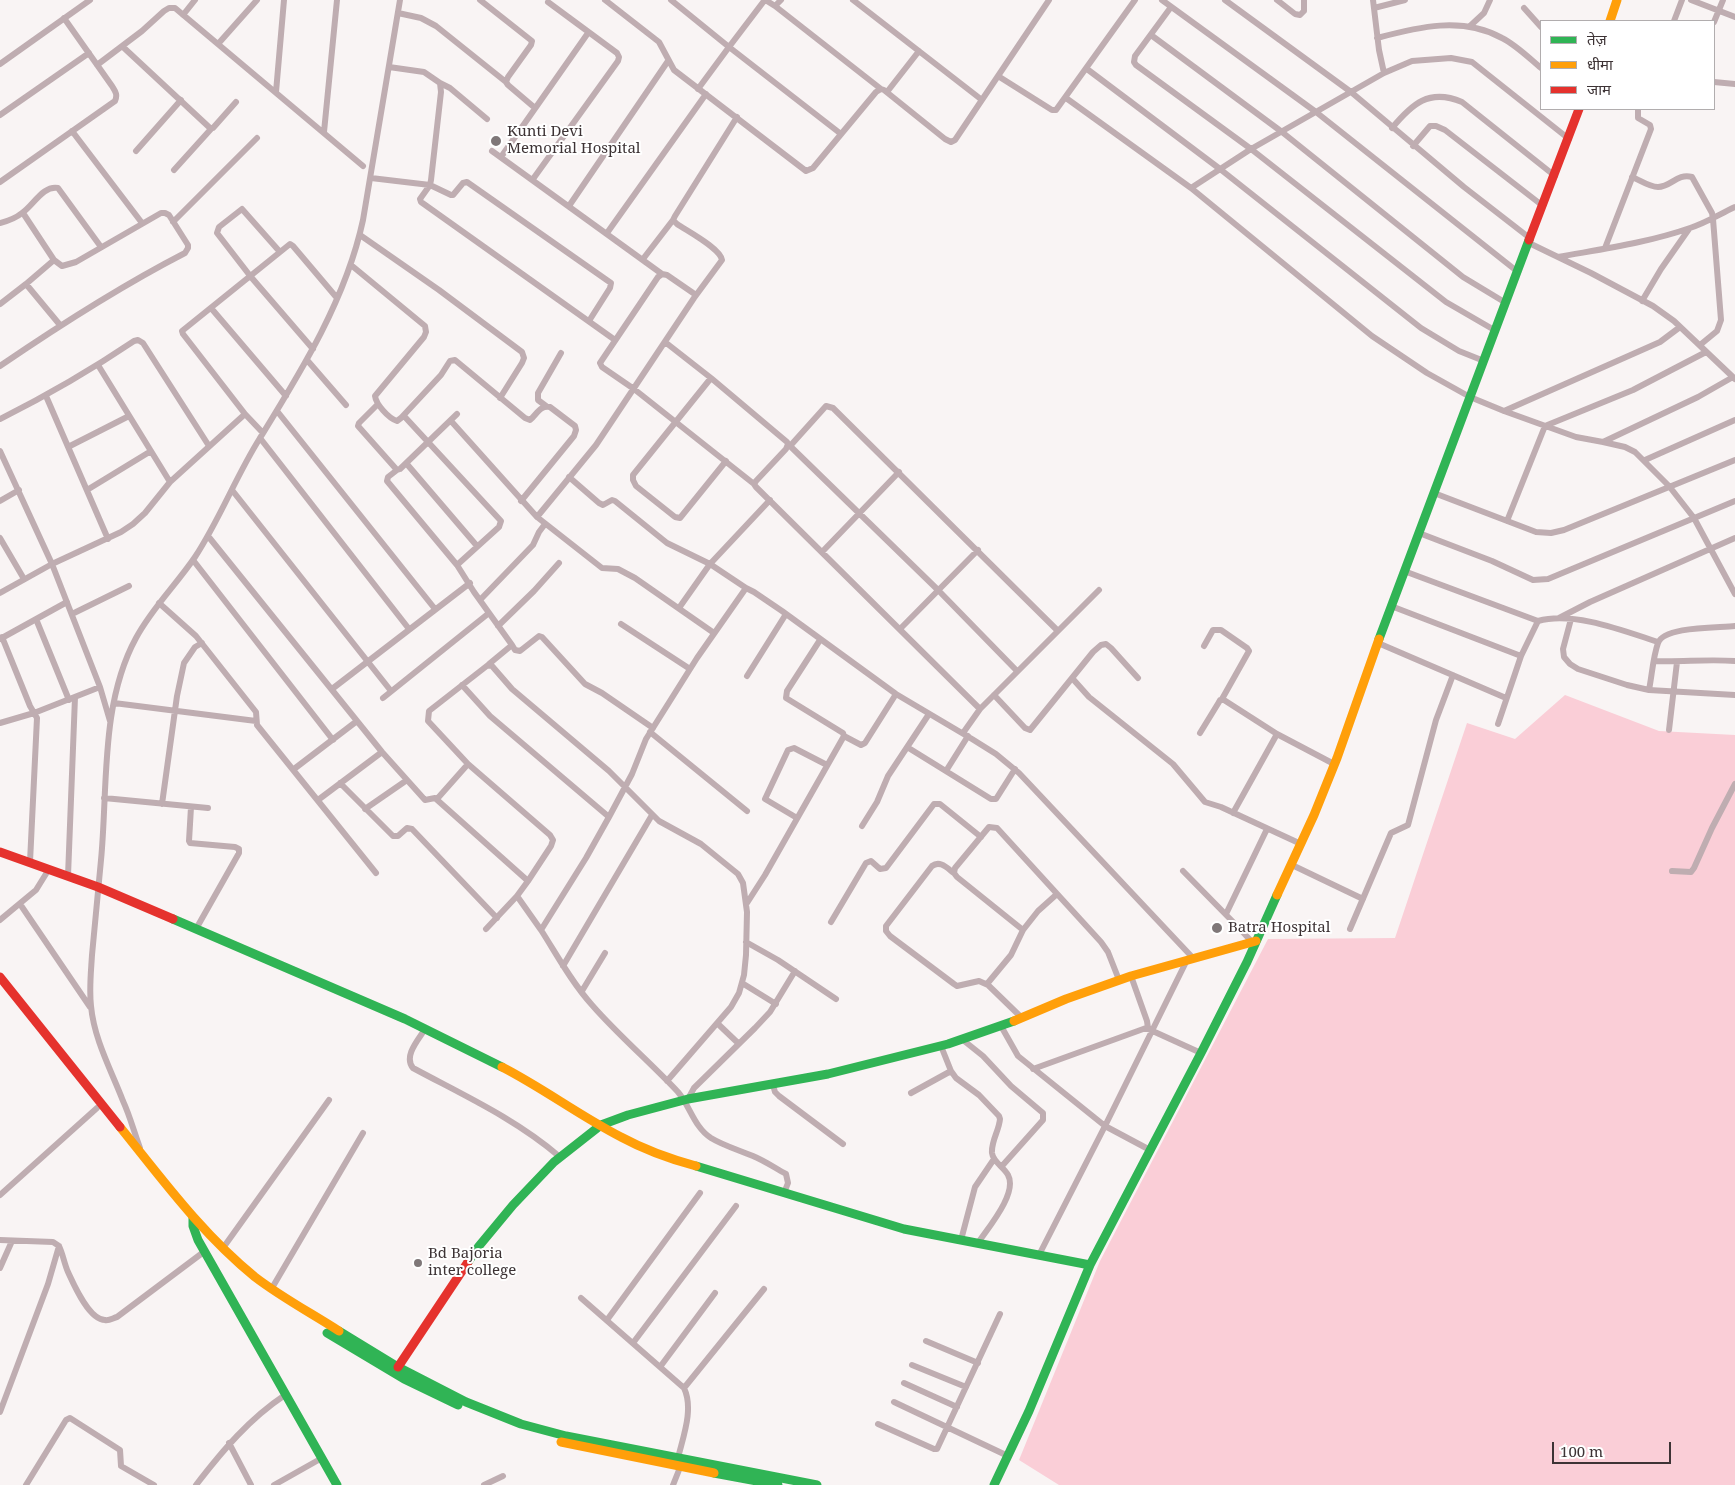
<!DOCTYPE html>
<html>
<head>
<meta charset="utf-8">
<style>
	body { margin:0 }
	#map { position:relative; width:1735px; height:1485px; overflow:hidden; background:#f9f4f4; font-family:"Noto Serif","Noto Sans Devanagari",serif }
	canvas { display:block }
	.legend { position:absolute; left:1540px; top:20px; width:175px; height:90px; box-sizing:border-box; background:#fff; border:1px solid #b1adae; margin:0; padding:6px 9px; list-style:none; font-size:15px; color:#3d3335 }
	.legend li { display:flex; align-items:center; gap:10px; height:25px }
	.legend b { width:25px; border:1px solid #b1adae }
	.scale { position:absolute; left:1552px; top:1442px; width:119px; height:22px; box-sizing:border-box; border:2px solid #3d3335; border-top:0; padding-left:6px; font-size:15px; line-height:18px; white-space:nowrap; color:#3d3335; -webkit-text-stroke:4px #fff; paint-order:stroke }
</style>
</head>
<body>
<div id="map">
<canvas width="1735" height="1485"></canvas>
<ul class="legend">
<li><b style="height:6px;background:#30b455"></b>तेज़</li>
<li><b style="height:6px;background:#ff9f0a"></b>धीमा</li>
<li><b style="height:6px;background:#e5322d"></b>जाम</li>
</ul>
<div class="scale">100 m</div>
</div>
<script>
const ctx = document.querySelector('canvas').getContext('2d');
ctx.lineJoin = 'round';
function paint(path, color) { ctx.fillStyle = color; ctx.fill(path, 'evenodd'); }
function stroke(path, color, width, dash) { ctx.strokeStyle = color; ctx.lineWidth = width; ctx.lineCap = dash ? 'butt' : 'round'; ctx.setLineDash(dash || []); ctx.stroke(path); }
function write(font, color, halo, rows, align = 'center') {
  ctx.font = font + ' "Noto Serif",serif'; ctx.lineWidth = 4; ctx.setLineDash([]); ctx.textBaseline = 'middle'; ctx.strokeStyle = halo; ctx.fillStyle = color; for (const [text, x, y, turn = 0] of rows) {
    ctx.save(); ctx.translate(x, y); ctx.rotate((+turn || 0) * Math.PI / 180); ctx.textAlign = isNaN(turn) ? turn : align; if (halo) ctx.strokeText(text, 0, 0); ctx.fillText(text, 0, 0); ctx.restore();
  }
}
paint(new Path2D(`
	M1565,695L1659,731L1735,735V1485H1059L1019,1460L1100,1261L1268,939L1395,938L1467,723L1515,739Z`), '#faced7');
stroke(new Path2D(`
	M480,0L532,41L531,45L508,77L506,82L508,85L535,108
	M605,0L659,42L674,70L806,171L813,168L876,92L881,89L884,90L945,139L951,142L955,140L1049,0
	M671,0L729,47L764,1H767L775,6L781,0
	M853,0L982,100
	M1162,0L1316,112L1518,272
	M1225,0L1351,92L1464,187L1531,239
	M1277,0L1295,14L1300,15L1304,11V0
	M1373,0L1379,50L1384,73
	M1691,0L1735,17
	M775,6L881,89
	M1171,7L1135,56L1134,62L1136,65L1251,149L1446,302L1496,331
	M1374,8L1405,0
	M1524,8L1541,27
	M398,13L421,18L436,26L506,82
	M183,15L195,0
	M1674,21L1682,0
	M1714,22L1723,0
	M1470,26L1484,13L1490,0
	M1151,35L1282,132L1463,277L1506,303
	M1377,38C1418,27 1462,16 1502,38C1516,45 1529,58 1541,68
	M218,44L257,0
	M123,47L210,128H213L236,102
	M0,64L90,0
	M97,65L142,31L164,11L169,8H175L363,166
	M389,67L424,72L440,83L441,92L431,180L430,185L420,199L421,202L615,340
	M1087,69L1220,169L1421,328L1459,351L1484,361
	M998,76L1052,110H1056L1135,0
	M1714,82L1735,84
	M440,83L450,88L487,119
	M698,89L729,47L841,134
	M276,92L284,0
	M887,92L919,51
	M1066,98L1191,188
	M0,115L89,53
	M1392,128C1412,104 1429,88 1462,102L1555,176
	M72,131L142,223
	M324,132L337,0
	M1569,139L1472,62L1451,58L1412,61L1384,73L1251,149L1191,188L1372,336L1427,373L1470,397L1504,411L1576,437L1603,442L1625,447L1635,452L1669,486L1694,518L1735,594
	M1413,146L1430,126H1436L1445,130L1543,206
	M136,151L181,100
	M492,151L662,274
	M501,157L588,33
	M174,170L211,129
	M1632,177C1640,180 1649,187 1658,187C1671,187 1677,173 1692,177L1712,213L1713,219L1721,320L1717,331L1700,345
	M371,178L430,185L451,195H453L463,183L467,182L611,283L610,288L589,321
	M533,179L618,61L619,57L617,53L548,2
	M0,182L115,101C118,94 115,91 112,86L64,18
	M569,206L668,61
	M173,222L257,138
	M0,223C8,221 16,218 22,213C33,206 43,185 58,188L101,247
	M607,233L706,94
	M360,235L439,290L522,352L524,358L522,363L500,398
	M1529,243L1591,273L1653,306L1674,321L1735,379
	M1605,248L1651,129L1650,125L1638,118V109
	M280,252L242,209L219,227L217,233L251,277L313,349
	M1558,257C1602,249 1647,243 1690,228C1706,223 1720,214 1735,207
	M643,259L673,220
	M351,265L425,326L426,332L424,337L375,396C376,404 388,418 397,421L401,418L441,375L450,361L455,360L525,418L530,420C537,414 540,405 550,407L575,426L576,430L574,436L521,501
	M26,284L60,325
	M696,295L667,275L662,274L658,277L600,363L602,367L634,389L754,484
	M1642,301L1661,269L1689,229
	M0,304L26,284L54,260
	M211,308L286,396
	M665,342L711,378L787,442L788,444L786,449L756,481L754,484L756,487L980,709L963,733
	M307,360L346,405
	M98,365L170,482
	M0,366C60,325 121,286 185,253L188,248V245L169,215L165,213H161L76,262L62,266L54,260L23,213
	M711,378L633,475V480L636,486L675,517L680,518L726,461
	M46,396L108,539
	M378,404L359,423L358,426L397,470L400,469L457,414
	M546,406L538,400V393L561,353
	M277,411L435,609
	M1504,411L1660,342L1680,327
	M404,416L501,521L499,527L457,565
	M0,419C46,396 91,370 134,341L138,340L143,343L209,446
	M451,421L537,517
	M263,433L245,414L183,334L182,331L290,244L293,246L337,298
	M260,438L409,629
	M1603,442L1698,397L1733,377
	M788,444L938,590L1017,671
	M791,445L826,406L833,408L1058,631
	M68,447L129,416
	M0,451L52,564L100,687L110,721
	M1645,460L1735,420
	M406,463L477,546
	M397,470L388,477L387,481L457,565L474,592L512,645
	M569,477L599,503L603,505L612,500L615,501L667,543L710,564L679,608
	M87,490L151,451
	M232,490L391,691
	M1434,493L1536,532L1551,533L1564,530L1735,460
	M770,500L710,564L746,588L697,658L646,739L632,774L609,817L586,858L541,930C557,955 572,983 592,1005C619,1036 650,1062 678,1092C690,1106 694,1127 711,1138C724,1146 739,1150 753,1156C765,1161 775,1168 786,1174L788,1183L784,1193
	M0,501L19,490
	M1507,521L1545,426L1633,390L1706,352
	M1419,533L1492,561L1533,580L1548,579L1735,501
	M208,536L382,752L425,800L435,798L528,881L551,846L553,840L550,835L468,764L428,721L429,711L488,665L492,666L512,689L609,771L659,821L701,844L738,874L743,883L747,912L746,955L744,975L739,993L731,1007L667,1081
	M0,538L24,579
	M822,552L899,472
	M193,560L333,740
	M1404,571L1538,621
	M746,588L754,592L782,611L896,694L972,739L996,754L1019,773L1193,958
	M0,593L52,564L121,532L133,524L145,513L170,482L245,414
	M480,600L533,545L539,532L545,524
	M159,603L196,636L256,712L257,725L376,873
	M1391,606L1521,656
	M72,614L129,586
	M1559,618L1590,602L1735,538
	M36,619L69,700
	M1571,619L1563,649L1564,657L1570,664L1578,669L1627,685L1649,690L1735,695
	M621,624L690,669
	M498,626L534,591L559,563
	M900,629L978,550
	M714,633L635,578L618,569L602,568L537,517L596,445L694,298L722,260C720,248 687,231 677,224L673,220L675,216L737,117
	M2,637L30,706L37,718L30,862
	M0,639L67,602
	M1378,643L1506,698
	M1204,646L1213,630H1221L1247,648L1249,651L1222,699
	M1655,661C1682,662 1708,659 1735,661
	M489,664L512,645L515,650L520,651L539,636L542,637L585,684L602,693L653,728
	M747,676L786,614
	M1072,678L1089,697L1173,764L1205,802L1221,807L1301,844
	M462,685L490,716L609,817
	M332,689L470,583
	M1649,690C1652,675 1653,657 1658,643C1664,626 1718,628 1735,626
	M994,695L1025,728L1030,730L1093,652L1101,645L1106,644L1111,648L1138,678
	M383,698L489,613
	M114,703L256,721
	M980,709L1099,590
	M0,723L34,713L100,687
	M1498,724L1521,656L1538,621C1574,611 1624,631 1658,642
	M1669,730L1677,662
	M650,732L747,811
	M1200,733L1219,702L1220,700H1224L1277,734L1334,764
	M844,736L861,745L865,743L896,694
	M907,747L991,799H996L1015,769
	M294,769L357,721
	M946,771L968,736
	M340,783L393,836H398L407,828L412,829L497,918
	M104,798L208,808
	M437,799L468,764
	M318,800L382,752
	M162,804L177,696L184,663L195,647L202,643
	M191,807L189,841L190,843L235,847L239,849V853L196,929
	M365,809L407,780
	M1233,813L1277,734
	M797,818L765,799L788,750L794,748L827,765
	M862,826L877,802L888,776L929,714
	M1292,865L1363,899
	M1183,871L1240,929L1252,942
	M1672,871L1691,872L1694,868L1712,828L1735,784
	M954,873C947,868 940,860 932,866L886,926V931L890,936L954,984L957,986L979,981L988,985
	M68,876L75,697
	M528,881L517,896L541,930
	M747,903L765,875L844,736L843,733L786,698L787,691L820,640
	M20,904L90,1007
	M1226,914L1267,829
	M0,920L36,890L49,869
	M831,922L866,863L871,861L880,869L886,868L934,804H940L981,837
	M486,929L517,896
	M1350,929L1391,833L1408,825L1436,720L1453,675
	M1023,930L957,877L954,873L955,868L989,827L997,828L1101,942L1108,952L1119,980
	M746,942L778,960L836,999
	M563,966L652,815
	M1131,976L1147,1021L1148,1028
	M742,983L776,1004
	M582,991L605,953
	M1022,1018L987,984L1011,955L1023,930L1038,911L1057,894
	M717,1023L739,1044
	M1001,1026L1018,1056L1105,1126L1150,1150
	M425,1029C419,1039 403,1056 413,1068C463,1095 516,1119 560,1157
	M963,1040L983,1056L1011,1086L1043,1113V1120L1002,1166
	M941,1046L951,1071L956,1078L979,1095L999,1116L1000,1119C999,1131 991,1141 992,1153C993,1162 1004,1167 1008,1175C1018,1193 988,1228 978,1243
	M1033,1069L1146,1028L1201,1053
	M773,1085L775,1092L779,1096L843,1144
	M911,1093L951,1071
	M688,1099L694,1088L755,1028L770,1012L795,971
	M140,1148C134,1132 130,1116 123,1101C111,1070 94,1039 91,1006C89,989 91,972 92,955C95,924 98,892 101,860C108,788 100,704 136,638C152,608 176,585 195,557C220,519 236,476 260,438C302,370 346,299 363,220L400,0
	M0,1195L97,1108
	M0,1240L53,1242L59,1246C63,1254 64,1263 68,1272C74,1285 89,1320 105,1320C109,1321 113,1318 117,1317L205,1251
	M961,1240L975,1187L994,1159
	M223,1248L329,1100
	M1039,1255L1105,1126L1187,960
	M0,1268L12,1241
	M272,1288L363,1133
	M581,1298L684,1388C694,1409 683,1437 678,1458
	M607,1320L700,1193
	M926,1341L978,1363
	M633,1343L736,1206
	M912,1365L966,1387
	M660,1367L715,1293
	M904,1383L957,1407
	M684,1388L764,1289
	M894,1402L1008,1456
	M0,1412L48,1284L59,1246
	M878,1424L934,1449H937L1000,1314
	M229,1443L251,1485
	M26,1485L66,1420L70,1418L120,1450L121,1466L154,1485
	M196,1485C223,1450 249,1419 285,1395
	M274,1485L322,1458
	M484,1485L503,1476
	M673,1485L681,1465`), '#bfadb1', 6);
stroke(new Path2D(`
	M1379,639L1529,240
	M173,919L405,1019L502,1067
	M696,1166L904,1229L1090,1265
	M193,1218V1226L198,1240L337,1485
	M468,1262L479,1246L513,1205L554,1162L601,1125L628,1115L688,1099L828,1074L948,1044L1014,1021
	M339,1331L398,1367L466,1402L521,1424L566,1436L817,1485
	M327,1333L404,1379L458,1405
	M714,1473L778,1485
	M994,1485L1029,1411L1090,1265L1201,1053L1247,962L1277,895`), '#30b455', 9);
stroke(new Path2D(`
	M1610,21L1617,0
	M1277,895L1314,815L1337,758L1379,639
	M1014,1021L1066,999L1131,976L1256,941
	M502,1067C543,1088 580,1116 621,1137C645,1150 670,1159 696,1166
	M120,1127C162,1179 202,1234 255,1277C281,1297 311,1313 339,1331
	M561,1442L714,1473`), '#ff9f0a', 9);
stroke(new Path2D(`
	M1529,240L1579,109
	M0,852L98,887L173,919
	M0,977L120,1127
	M398,1367L468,1262`), '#e5322d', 9);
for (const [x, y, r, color] of [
	[496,141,6,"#7f7778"],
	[1217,928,6,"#7f7778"],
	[418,1263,5,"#7f7778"]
]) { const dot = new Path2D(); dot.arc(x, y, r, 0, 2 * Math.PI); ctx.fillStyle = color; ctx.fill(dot); stroke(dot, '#fff', 2); }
write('15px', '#3d3335', '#fff', [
	["Kunti Devi",507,132],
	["Memorial Hospital",507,149],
	["Batra Hospital",1228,928],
	["Bd Bajoria",428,1254],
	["inter college",428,1271]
], 'left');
</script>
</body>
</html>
